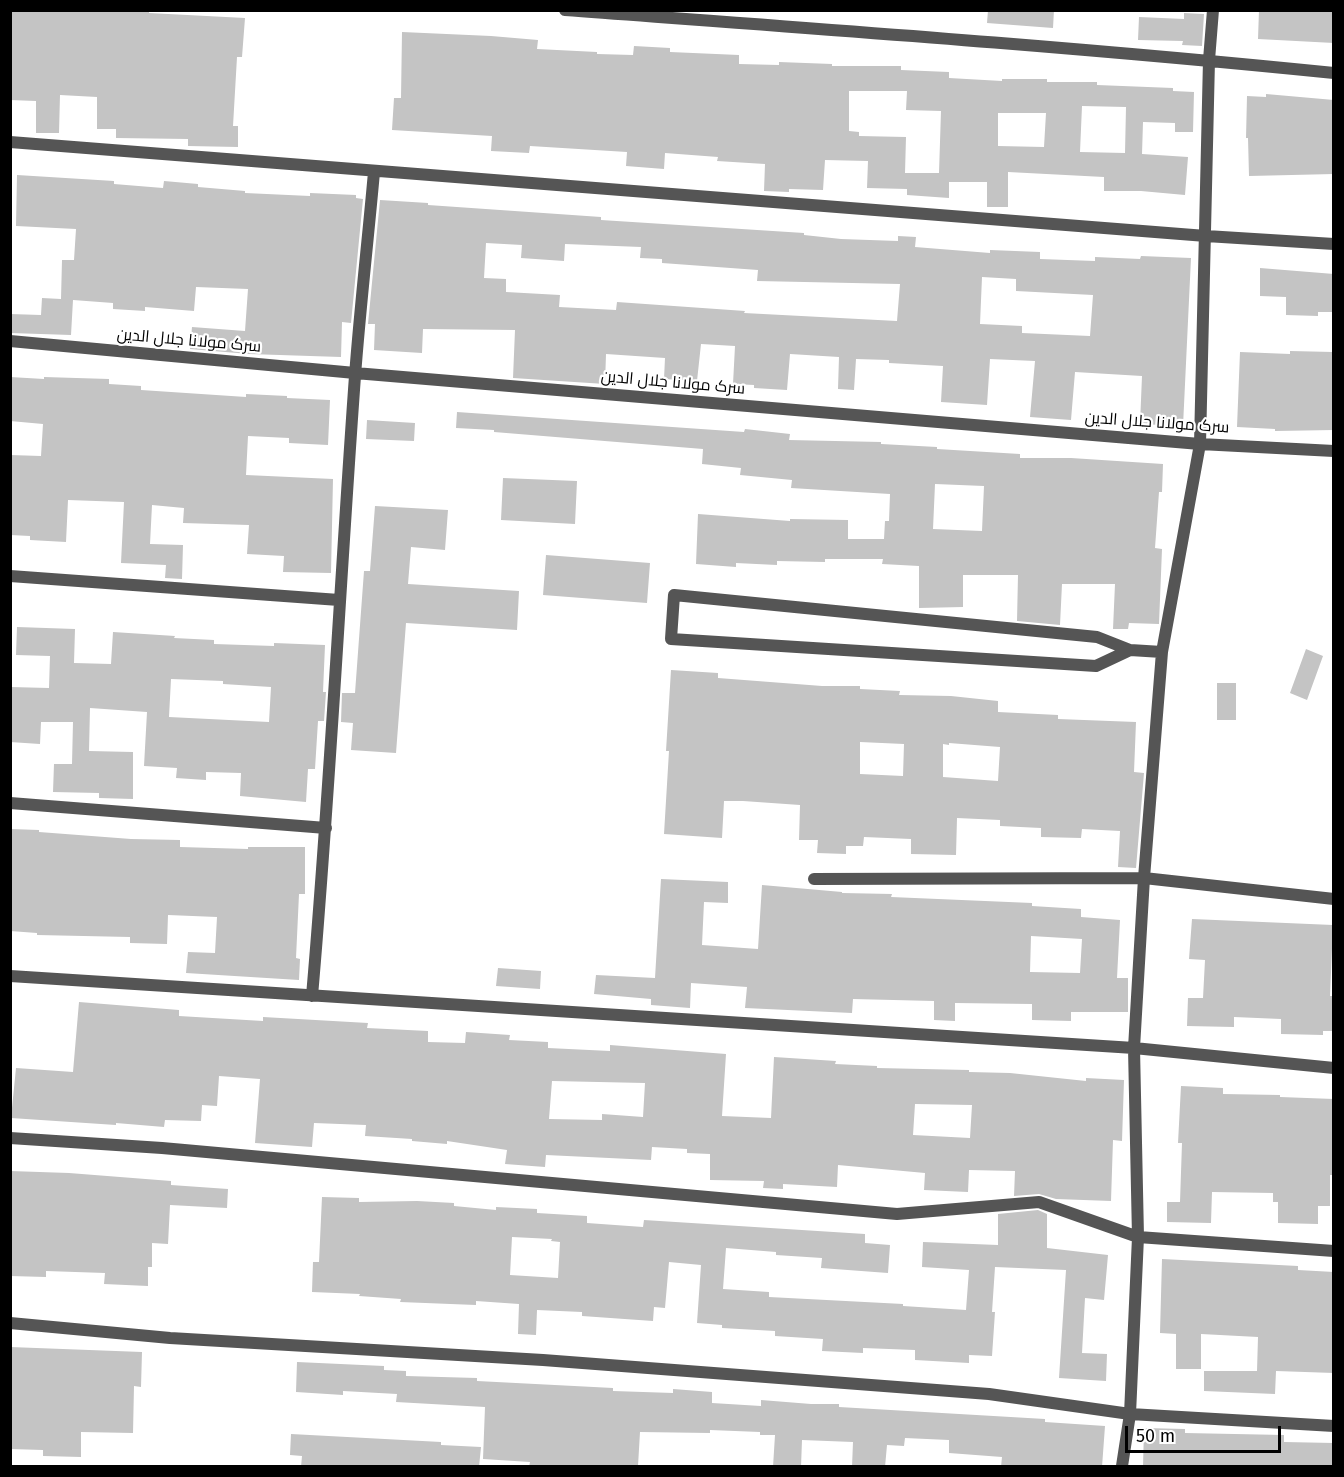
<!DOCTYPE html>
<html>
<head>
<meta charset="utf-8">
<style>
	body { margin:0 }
	#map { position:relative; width:1344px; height:1477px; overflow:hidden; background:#fff; font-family:"Fira Sans",sans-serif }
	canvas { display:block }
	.frame { position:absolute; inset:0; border:12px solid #000; pointer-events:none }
	.scale { position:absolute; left:1125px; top:1426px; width:156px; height:27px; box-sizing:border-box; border:3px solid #000; border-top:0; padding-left:8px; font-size:18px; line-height:21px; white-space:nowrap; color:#000; -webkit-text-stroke:4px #fff; paint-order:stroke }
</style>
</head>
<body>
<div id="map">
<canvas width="1344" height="1477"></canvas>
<div class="frame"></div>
<div class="scale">50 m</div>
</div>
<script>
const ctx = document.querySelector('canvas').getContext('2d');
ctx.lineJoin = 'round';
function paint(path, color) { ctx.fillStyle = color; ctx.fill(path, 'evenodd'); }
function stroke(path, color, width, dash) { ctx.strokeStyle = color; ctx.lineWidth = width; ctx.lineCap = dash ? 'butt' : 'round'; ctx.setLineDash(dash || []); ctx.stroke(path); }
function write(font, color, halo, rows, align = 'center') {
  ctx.font = font + ' "Fira Sans",Cairo,sans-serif'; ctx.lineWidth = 4.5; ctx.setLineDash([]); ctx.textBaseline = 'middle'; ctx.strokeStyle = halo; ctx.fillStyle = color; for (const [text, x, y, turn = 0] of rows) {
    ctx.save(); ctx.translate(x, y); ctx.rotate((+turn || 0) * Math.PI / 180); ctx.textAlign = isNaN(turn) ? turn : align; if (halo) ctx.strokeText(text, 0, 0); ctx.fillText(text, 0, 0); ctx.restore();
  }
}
paint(new Path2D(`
	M12,10H149V13L245,18L242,57H237L233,126H238V147L188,146V139L116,138V129H97V97L60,95L59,133H36V101L10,100Z
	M988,10H1054L1053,28L987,23Z
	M1259,10H1334V43L1258,39Z
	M1184,13L1204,14L1202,46L1182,45L1183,41L1138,40L1139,17L1184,19Z
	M402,32L491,36L538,40L537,49L597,52V54L633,55L634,46L670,48V52L739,55V64L779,65V62L832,64V66H901V70L949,72V78L1002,81V79H1047V82H1097V85L1173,88V91L1194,92L1193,132H1175V123L1143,122L1142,154L1188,157L1185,195L1141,191H1104V177L1008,172V207H987V182H949V198L907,195V189L867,188L868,161L825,160L823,190L789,189V192L764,191L765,164L717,161L718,157L665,153L664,169L626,166L627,152L530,146L529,153L491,151L492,136L392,130L394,98H401ZM849,91H907L906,110L941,111L939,173H905L906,137L859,136V132L849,131ZM1082,106L1126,107L1125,153L1080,152ZM998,113H1046L1044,147L998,146Z
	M1266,94L1334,100V174L1249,176L1248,138H1246L1247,96L1266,97Z
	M17,175L114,181V184L163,188L164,181L198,184V187L245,191V193L310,196V193L356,195V198L363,199L351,323L342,322L341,357L249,354L190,349L192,327L245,331L248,289L196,287L194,311L145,307V311L113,309V303L73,300L71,335L10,333V314L41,315L42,298L61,299L62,260H74L76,229L16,226Z
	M380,200L428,203V205L601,217V220L804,233V235L841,239L898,241V236L916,237L915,247L990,253V250L1040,252V259L1095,261V257L1140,259L1141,256L1191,258L1183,426L1140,424L1142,376L1075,372L1071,420L1030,417L1035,361L990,359L987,405L941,402L943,366L889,363V360L856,359L854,390L838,389L839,357L790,354L787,390L754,388V385L733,384L735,346L701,344L697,381L664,379L665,358L606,354L605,384L513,378L515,330L423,329L422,353L374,350L375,324H368ZM486,243L522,245L521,258L564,261L565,244L641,247L640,258L662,259V263L758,270L757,281L900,284L897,321L744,313L745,311L617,302L616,310L559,307L560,295L506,292V279L484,278ZM982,277L1016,279V291L1093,295L1090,336L1022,333V326L980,324Z
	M1260,268L1334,274V312H1318V316L1286,315V297L1260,296Z
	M1290,351L1333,352L1334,430L1275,431V429L1237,427L1240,352L1290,354Z
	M10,377L44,379V377L109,379V384L141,386V390L246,397V394L287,396V398L330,400L328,445L289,443V438L248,436L246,475L333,479L331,573L283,572L284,556L247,554L249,525L183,523L184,508L152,505L150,544L183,545L182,579L165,578L166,565L121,563L124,502L68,500L66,542L30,540V536L10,535V455L41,456L43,424L10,421Z
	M457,412L744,432L745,429L790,434L789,440L881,442V444L937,447V449L1020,454V458H1071L1163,464L1162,492H1159L1155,548L1162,549L1159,624L1129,623L1128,629H1113L1115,584H1062L1060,625L1017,621L1018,575H963V607L919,608V566L882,564L883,559H825V562L777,561V565L736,563V567L696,564L698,514L790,521V519L848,520V539H884L885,521H889L890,494L791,488L792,480L740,475L741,468L702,464L703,449L494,432V430L456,428ZM935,484L984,486L982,531L933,529Z
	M367,420L415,423L414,441L366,439Z
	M503,478L577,481L575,524L501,520Z
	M375,506L448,510L445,550L411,547L408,584L519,591L517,630L406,623L396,753L351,750L353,723L341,722L342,693H355L364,571H370Z
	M546,555L650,563L647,603L543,595Z
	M17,627L75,629L74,663L111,664L113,632L175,636L174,638L214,640V644L274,646V643L325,645L323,692H326L324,721H318L315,769H308L306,802L240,796L241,773L206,772V780L176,778L177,768L144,766L147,712L90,708L89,751L133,752V799L99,798V793L53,792L54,764H72L73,722H41L40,744L10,742V687L49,688L50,656L16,655ZM171,679L223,681V684L271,687L269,722L169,717Z
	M1306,649L1323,656L1307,700L1290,693Z
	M671,670L718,673V678L822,686H860V689L900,691L899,695L951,696L998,701V712L1058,715V719L1136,722L1134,772L1144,773L1136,868L1118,867L1120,831L1082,829L1081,838L1041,837V828L1000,826V820L957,818L956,855L911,854V839L864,837L863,846H846V854L817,853L818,840H799L800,805L743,801H724L722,838L664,834L669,751H666ZM860,742L904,744L903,776L860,774ZM949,743L1000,747L998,781L943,777V744L949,745Z
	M1217,683H1236V720H1217Z
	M10,829L39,830V832L131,839L180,840V847L248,849V847H305V894H299L296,958L300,959L299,980L186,973L188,952L215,953L217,917L168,915L167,944L130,943V937L37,935V933L10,931Z
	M661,879L728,882V903L704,902L702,945L758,949L762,885L842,892V893L892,894L891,897L1032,903V906L1081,909V917L1120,920L1117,978H1128V1012H1071V1021L1032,1020V1004L955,1003V1021L934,1020V1001L853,999L852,1013L745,1008L747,987L691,983L690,1008L651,1005V999L594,994L596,975L655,978ZM1031,936L1082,939L1080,973L1030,972Z
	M1192,919L1333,925L1330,996H1334V1031H1323V1035L1281,1034V1019L1234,1017V1027L1187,1026L1188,998H1203L1205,960L1189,959Z
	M498,968L541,971L540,989L496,986Z
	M79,1002L179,1010V1016L263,1021V1017L368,1023L367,1028L428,1031V1042L465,1043L466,1032L510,1035L509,1040L548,1042V1048L610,1051V1045L726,1054L722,1116L771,1118L774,1057L836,1061L835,1064L877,1066V1068L969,1070V1072L1010,1073L1086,1081V1078L1124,1080L1122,1141L1113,1140L1111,1201L1056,1199L1039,1194L1014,1196L1015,1171L969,1170L968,1192L924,1190L925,1173L838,1165L837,1187L783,1184V1189L763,1188L764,1181L710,1180V1154L687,1153V1149L652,1147L651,1160L546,1155L545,1167L505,1164L507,1150L447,1141V1144L412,1141V1139L365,1136L366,1125L314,1123L312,1147L255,1143L260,1079L219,1076L217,1106L202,1105L201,1121L165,1120L164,1127L116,1123V1125L11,1118L16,1068L73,1072ZM552,1081L645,1083L643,1117L602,1114V1120L549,1119ZM915,1104L972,1105L970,1138L913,1135Z
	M1181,1086L1223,1088V1094L1280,1095V1097L1334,1099V1175H1330V1206H1318V1224L1278,1223V1202H1273V1193L1212,1192L1211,1223L1167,1222V1202H1180L1182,1143H1178Z
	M10,1171L69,1173L171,1181V1185L228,1189L227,1208L170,1205L168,1244L152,1243V1267H148V1286L104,1284L105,1273L46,1271V1277L10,1276L12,1231H10Z
	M322,1197L359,1198V1202L417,1201L454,1203V1206L496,1210V1207L537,1209V1213L587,1216V1223L643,1227L644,1220L865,1234V1243L890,1245L888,1273L821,1268L822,1258L776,1255V1252L726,1248L723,1289L769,1292V1297L903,1304V1306L966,1310L969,1270L922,1267L923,1242L998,1245V1214L1038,1210L1047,1214V1248L1108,1255L1104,1300L1085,1298L1082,1353L1107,1354L1106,1381L1059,1378L1066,1270L995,1267L992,1312H995L992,1356L969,1355V1363L915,1360V1350L863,1348V1353L822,1351L823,1339L775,1336V1331L722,1328V1325L697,1323L701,1265L669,1262L665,1308L654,1307L653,1321L582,1316V1312L537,1310L536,1335L518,1334L519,1304L476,1301V1305L400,1302L401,1299L359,1296L360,1294L312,1292L313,1262H319ZM512,1237L552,1239L551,1241L560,1242L558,1278L510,1275Z
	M1162,1259L1298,1266V1270L1334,1272V1373L1276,1371L1275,1394L1204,1391V1371H1257L1258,1337L1201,1334V1369H1176V1334L1160,1333Z
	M10,1347L142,1352L141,1387L134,1386L133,1433L81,1432V1457L43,1456V1450L10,1449Z
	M297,1362L384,1366V1370L406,1371V1376L477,1378V1381L613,1388V1391L673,1393V1389L712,1392V1403L761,1406V1400L811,1404H839V1407L1045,1419V1422L1105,1426L1102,1467H1001L1002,1457L949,1453V1440L905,1438L904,1446L887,1445L885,1467H852L853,1442L802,1440L801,1467H773L775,1435H760V1432L710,1430V1433L640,1432L638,1466L608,1465V1467H529L530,1462L483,1459L485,1407L396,1402L397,1394L343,1391V1395L296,1392Z
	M1144,1428L1185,1429V1433L1284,1435V1442L1334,1443V1467H1143Z
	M291,1434L441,1442V1445L481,1447L479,1467H301L302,1456L290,1455Z`), '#c4c4c4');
stroke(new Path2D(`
	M565,10C821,29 1078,47 1334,73
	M10,142L1206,236L1334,244
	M10,341L355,373L1200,444L1334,451
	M10,576L339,600
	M1130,650L1096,666L671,639L674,595L1097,637L1130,650L1162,652
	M10,803L326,828
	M814,879L1144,878L1334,899
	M10,976L1134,1048L1334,1068
	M312,996C330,790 340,583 355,376C360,308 368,240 374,172
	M10,1138L162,1148L897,1214L1039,1202L1138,1237L1334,1251
	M10,1323L170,1338L543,1360L989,1394L1130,1414L1334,1426
	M1122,1466L1130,1414L1138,1237L1134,1048L1144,878L1162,652L1200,444L1209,60L1213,10`), '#555', 12);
write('16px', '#000', '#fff', [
	["سرک مولانا جلال الدین",189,341,5],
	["سرک مولانا جلال الدین",673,383,5],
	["سرک مولانا جلال الدین",1157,423,4]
]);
</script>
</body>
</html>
